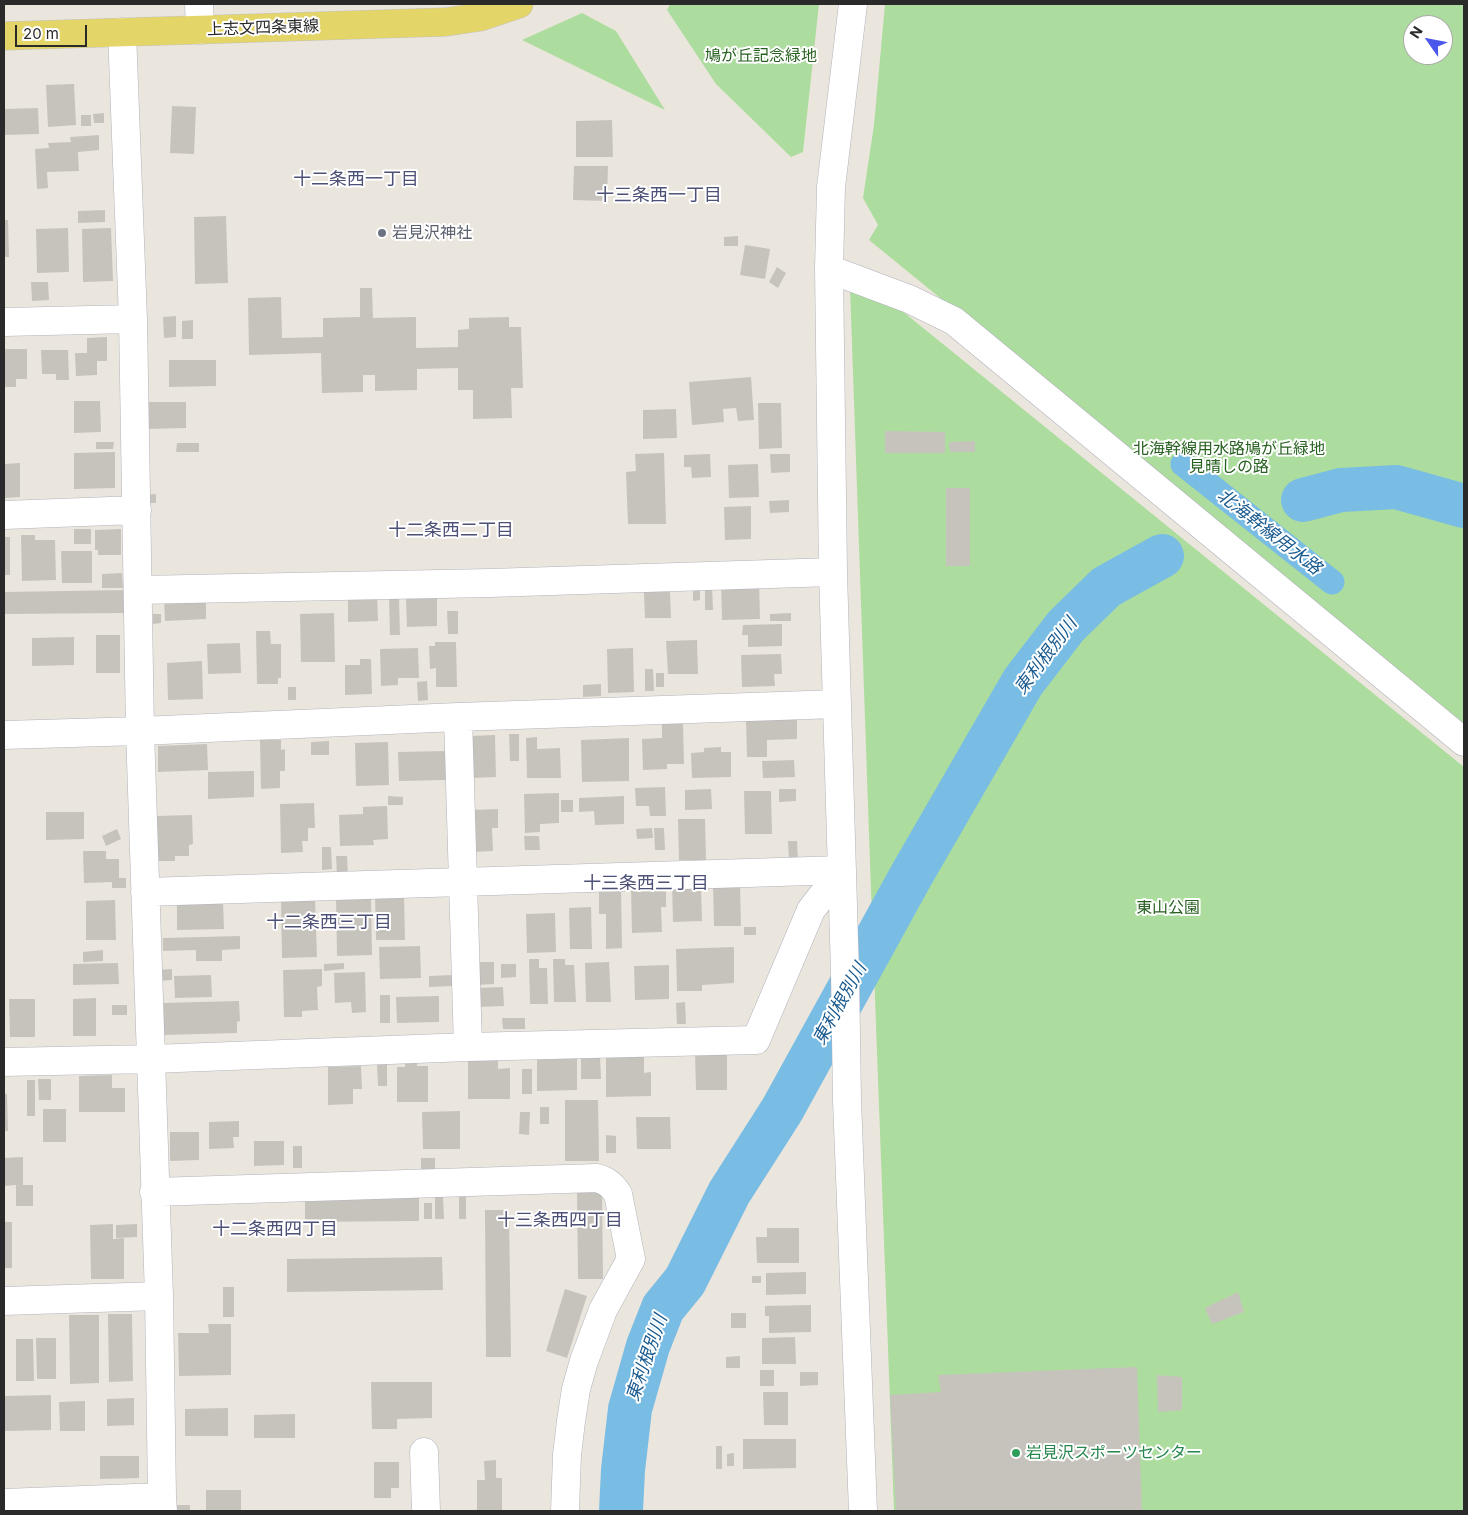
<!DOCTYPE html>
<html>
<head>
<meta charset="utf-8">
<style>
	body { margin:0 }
	#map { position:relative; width:1468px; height:1515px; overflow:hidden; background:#ebe6dd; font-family:Inter,sans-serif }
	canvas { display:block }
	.frame { position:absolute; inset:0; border:5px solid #2a2a2a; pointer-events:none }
	.north { position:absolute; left:1403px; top:15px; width:50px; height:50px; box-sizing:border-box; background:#fff; border:1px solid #aaa; border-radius:50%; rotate:303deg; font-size:14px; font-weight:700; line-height:20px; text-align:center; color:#2a2a2a }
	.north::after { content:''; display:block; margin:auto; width:18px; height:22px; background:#4b57ea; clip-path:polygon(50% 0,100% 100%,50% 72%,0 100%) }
	.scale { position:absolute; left:15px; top:25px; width:72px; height:22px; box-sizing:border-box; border:2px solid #2a2a2a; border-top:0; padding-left:6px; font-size:15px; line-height:18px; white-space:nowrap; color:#2a2a2a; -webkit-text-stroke:4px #fff; paint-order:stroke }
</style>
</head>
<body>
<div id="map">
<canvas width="1468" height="1515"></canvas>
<div class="frame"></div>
<div class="north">N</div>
<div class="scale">20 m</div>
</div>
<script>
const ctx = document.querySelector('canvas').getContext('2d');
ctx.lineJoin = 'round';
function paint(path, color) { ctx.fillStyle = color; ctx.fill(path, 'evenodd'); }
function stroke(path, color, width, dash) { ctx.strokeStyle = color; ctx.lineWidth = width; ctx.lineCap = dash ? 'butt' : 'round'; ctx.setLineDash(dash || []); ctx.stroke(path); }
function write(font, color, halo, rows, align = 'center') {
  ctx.font = font + ' Inter,"Noto Sans JP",sans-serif'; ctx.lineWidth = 4; ctx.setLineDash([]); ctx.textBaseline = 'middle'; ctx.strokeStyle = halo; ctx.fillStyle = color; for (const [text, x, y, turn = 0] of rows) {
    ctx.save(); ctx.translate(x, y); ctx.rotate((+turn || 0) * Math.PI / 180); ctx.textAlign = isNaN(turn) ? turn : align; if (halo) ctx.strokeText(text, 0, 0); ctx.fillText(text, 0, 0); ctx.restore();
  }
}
paint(new Path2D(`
	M670,4H819L803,152L791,157L716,84L667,10Z
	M885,4H1464V725L869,240L878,225L863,198L874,125ZM1413,25H1443V55H1413Z
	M582,13L616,31L665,110L522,40Z
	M869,284L1464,767V1511H894L870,863L850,287Z`), '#addd9e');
stroke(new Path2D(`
	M1183,464L1332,582`), '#79bce4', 25);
stroke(new Path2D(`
	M1303,500L1341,490L1396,487L1464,506
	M621,1511L623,1470L630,1409L648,1346L663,1308L685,1281L729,1193L782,1110L912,874L1023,682L1066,626L1106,587L1162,556`), '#79bce4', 44);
paint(new Path2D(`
	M74,84L76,125L48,127L46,85Z
	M172,106L196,107L194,154L170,153Z
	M38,108L39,134L4,135V109Z
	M104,113V123H94L93,114Z
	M81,115H91V126H81Z
	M612,120L613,157H576V121Z
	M99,135V150L78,152L79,171L47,172L48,188L37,189L35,149L49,148L48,143L71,142L70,137Z
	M574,166H608L607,201L573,200Z
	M105,210V222L78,223V211Z
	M226,216L228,283L195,284L194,217Z
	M4,220H8L9,257H4Z
	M68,228L69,272L37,273L36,229Z
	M111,228L113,281L83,282L82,229Z
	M738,236V246H724V237Z
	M745,245L770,249L765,279L740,275Z
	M777,267L786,273L778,288L769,282Z
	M31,282H48L49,300L32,301Z
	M360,288H372L373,318L416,317V348L458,347V330L469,329V318L509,317V327H521L523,388H511L512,418L473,419V390H458V368L417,369V390L375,391V375H363V392L322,393L321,353L249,355L248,298L281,297L282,338L323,337V318L360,317Z
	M176,316V337L164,338L163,317Z
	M193,320V339H182V321Z
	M107,337V361H97V375L76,376L75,353H87V338Z
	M4,349H27V379H16V387H4Z
	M41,350H68L69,380H56V374H42Z
	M169,360H216V386L169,387Z
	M751,377L754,420L738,421L736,408L723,409L724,422L692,425L689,382Z
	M74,401H100L101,432L74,433Z
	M146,402H186V428L146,429Z
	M758,403H781L782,448L759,449Z
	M676,409L677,438L643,439V410Z
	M885,431L945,432V453H885Z
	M975,441V452H950L949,442Z
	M96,442H114L113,449H96Z
	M177,443H199V452H176Z
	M115,452V488L74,489V453Z
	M664,453L666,524H628L626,472L636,471L635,454Z
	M710,454L711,477L692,478L691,467H684V455Z
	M770,454H790V472L771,473Z
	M20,463V497L4,498V464Z
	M758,464L759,497L729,498L728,465Z
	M946,488H970V566H946Z
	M156,494V503H146V495Z
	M789,500V512L770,513L769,501Z
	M751,506V539L725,540L724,507Z
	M74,529H91V544H74Z
	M121,529V555H98V550H95V530Z
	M21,535H35V540H55L56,580L22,581Z
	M4,537H10V575H4Z
	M61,551H92V583H62Z
	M122,573L123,588H102V574Z
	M759,579L760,619L722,620L721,580Z
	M705,584H712L713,610H705Z
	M693,586H700V600L693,601Z
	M128,590V613L4,614V592Z
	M670,591L671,618H645L644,592Z
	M377,592L378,621L348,622V593Z
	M206,596V619L165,621L164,597Z
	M389,597H399L400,635H390Z
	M437,597V626L407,627L406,598Z
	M447,611H458V634H448Z
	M334,613L335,662H301L300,614Z
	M791,613V621H770V614Z
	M153,614H161V623L153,624Z
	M782,624V646L748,647V635H742L743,625Z
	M256,631H270L271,644H281V678H278V684H257Z
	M96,635H120V673H96Z
	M74,637V665L32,666V638Z
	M697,640L698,674H668L666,641Z
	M435,642H456L457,687H436V668L430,669L429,646H435Z
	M240,643L241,673L208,674L207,644Z
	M418,648L419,678H398V685L381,686L380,649Z
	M633,648L634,692L608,693L607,649Z
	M781,654L782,674H774L775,686L742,687L741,655Z
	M360,659H371L372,694L345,695V665H360Z
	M202,661L203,699L168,700L167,663Z
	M645,669H653L654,691H645Z
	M656,673H664V687H656Z
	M427,681L428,700L418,701L417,682Z
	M601,684V696L583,697V685Z
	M288,687H296V700H288Z
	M797,718V739L767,740V757H747L746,719Z
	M662,724H683L684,764H667V769L643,770L642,739L662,738Z
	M509,734H519V761H510Z
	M495,735L496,777L470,778L469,736Z
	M537,737V749L560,748L561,778H527L526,738Z
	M629,738V781L582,782L581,740Z
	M260,740H281V750L285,749V771H280V788L261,789Z
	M329,741V755H311V742Z
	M388,742L389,785L356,786L355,743Z
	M207,744L208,770L158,772V746Z
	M721,747V752H731V777L692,778L691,753L704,752V748Z
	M446,751V780L399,781L398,752Z
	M794,760L795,777L763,778L762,761Z
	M254,771V797L208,799V772Z
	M665,787L666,816H650L649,806H636L635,788Z
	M711,789L712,809L685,810V790Z
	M779,789H796V801L779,802Z
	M744,791H771L772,834H745Z
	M559,793V823L540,824V832L525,833L524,794Z
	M388,796L403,797V805H388Z
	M624,796V824L595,825L594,811L579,812V798Z
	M561,800H573V812H561Z
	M314,803L315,828H308V841H302L303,852L281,853L280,804Z
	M387,806L388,839L373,840L374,845L340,846L339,815L363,814V807Z
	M498,809V828H492L493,851L472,852L471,810Z
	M46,812H84V839L46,840Z
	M192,815L193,844L189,845V856H175V861H158L156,816Z
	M678,819H705L706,860H679Z
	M652,828L653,838L637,839L636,829Z
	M654,828H664L665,850H655Z
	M117,829L121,839L106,846L102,836Z
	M524,836H539L540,850H525Z
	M788,841H797L798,862H789Z
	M322,847H331L332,869L322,870Z
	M83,851H106V859H119V878H126V888H112V882L84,883Z
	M336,856H347L348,877H337Z
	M666,882V907H661L662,932L632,933L631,886Z
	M688,882V889L701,888L702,921L673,922L672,883Z
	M713,884H740L741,926H714Z
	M621,888L622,948L606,949V914H599V889Z
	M404,894L405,940H376L375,895Z
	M315,897L317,957L282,958L281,898Z
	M371,897L372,955L337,956L336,898Z
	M115,900L116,940H86V901Z
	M223,901L224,929L177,930V902Z
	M591,907L592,949H570L569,908Z
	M555,913L556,952L527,953L526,914Z
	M744,927H756V935H744Z
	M240,936V949L222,950V961H196V950L163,951V938Z
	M420,946L421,978L380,979L379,947Z
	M734,947V983L702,985V991H677L676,949Z
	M103,950V961L83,962V952Z
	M529,959H539V968H547L548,1004H530Z
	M553,959H565V965H574L576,1002H554Z
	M476,962H494V984L476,985Z
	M609,962L611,1002H586L585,963Z
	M118,963L119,984L73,985V964Z
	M344,963V969L324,971V964Z
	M501,964H516V977L501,978Z
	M669,965V999L635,1000L634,966Z
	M172,969V980L158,981L157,970Z
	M322,969V986L317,987L318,1010L302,1011V1017H284L283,970Z
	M365,972L366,1012L352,1013L351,1002L335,1003L334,973Z
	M211,975L212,997L175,998L174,976Z
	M452,975V986L429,987V976Z
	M503,987L504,1006L477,1007L476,988Z
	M380,995H390V1023H380Z
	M439,996V1022L397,1023L396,997Z
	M96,998V1036H73V999Z
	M9,999H35V1037H10Z
	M239,1001L240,1021L237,1022V1033L163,1035L162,1003Z
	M685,1002L686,1024H677L676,1003Z
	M112,1005H127V1015H112Z
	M502,1018H525V1029H503Z
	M695,1053H727V1090H696Z
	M581,1056H600L601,1079H581Z
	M644,1056V1073L651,1072V1096L606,1097V1057Z
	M577,1057V1090L537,1091V1058Z
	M468,1060H498V1069L510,1068V1099H468Z
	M405,1061H417V1066H428V1102H397V1067H405Z
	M377,1063H387V1086H378Z
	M361,1066L362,1089H353V1104L328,1105V1067Z
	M522,1069H532V1094H522Z
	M112,1075V1088H125V1112H79V1076Z
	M38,1079H51V1100H39Z
	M27,1080H35V1116H27Z
	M4,1094H7L8,1131H4Z
	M565,1100H598L599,1161H565Z
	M540,1107H549V1124H540Z
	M43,1109H66V1142H43Z
	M460,1111V1149H423L422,1112Z
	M520,1112H530L529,1135L519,1134Z
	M636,1117H670L671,1149H637Z
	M239,1121V1137H233L234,1148L209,1149V1122Z
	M170,1132H199V1160L170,1161Z
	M606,1135L616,1136V1153H606Z
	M254,1141H284V1165L254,1166Z
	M293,1146H302V1168H293Z
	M23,1157V1185H33V1206H16V1185L4,1186V1158Z
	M421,1158H435V1169H421Z
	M577,1186H602L603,1279H578Z
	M459,1195H466V1219H459Z
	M435,1196H443L444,1219H435Z
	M419,1197V1221L305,1222V1198Z
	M424,1203H432V1219H424Z
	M485,1210H509L511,1357H486Z
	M4,1222H12V1268H4Z
	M113,1224V1239L124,1238V1279H91L90,1225Z
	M137,1224V1237L116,1238V1225Z
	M767,1228H799V1263H757L756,1237H767Z
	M442,1257L443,1290L287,1292V1259Z
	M806,1272V1294L766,1295V1273Z
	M752,1276H761V1283H752Z
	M223,1287H234V1317H223Z
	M565,1289L587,1296L567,1358L546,1351Z
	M1238,1292L1244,1312L1212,1324L1205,1308Z
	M811,1305V1332L769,1333V1316H765V1306Z
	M731,1313H746V1328H731Z
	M108,1314H132L133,1381L109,1382Z
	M69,1315H99V1383L70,1384Z
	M208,1324H231V1375L179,1376L178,1333H209Z
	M795,1337L796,1364H762V1338Z
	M36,1338H56V1379H37Z
	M16,1339H33L34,1381H16Z
	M740,1356V1368H726V1357Z
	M1137,1367L1142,1511H896L890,1395L941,1392L938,1375Z
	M760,1370H774V1386H760Z
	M800,1372H818V1385L800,1386Z
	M1157,1375L1182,1377V1410L1158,1412Z
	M371,1382H432V1418L397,1419V1429H372Z
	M763,1392H788V1425H764Z
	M51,1395V1430L4,1431V1396Z
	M134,1398V1425L107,1426V1399Z
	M85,1401V1431H60L59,1402Z
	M228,1408V1436H185V1409Z
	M295,1414V1438H254V1415Z
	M743,1439H796V1468L743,1469Z
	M716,1446H722V1469H716Z
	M734,1453V1466H727V1454Z
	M100,1456H139V1478L100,1479Z
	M496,1460V1478H502V1511H477V1480H485L484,1461Z
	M374,1462H399V1488H391V1498H374Z
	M206,1490H241V1511H206Z
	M175,1505H190V1511H175Z`), '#c6c3bd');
const minor = new Path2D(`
	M199,4L200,30
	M853,4L831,187L829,269L833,572L845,972L847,1100L863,1511
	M829,269L909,299L954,321L1464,742
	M4,322L133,319
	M4,515L137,510
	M138,590L490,583L833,572
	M458,717L468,1047
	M4,735L140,731L133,319L122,32
	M145,892L842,870
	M4,1062L152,1059L468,1047L756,1040L811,910L842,870
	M154,1192L597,1178C607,1181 612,1185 618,1194L631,1259L603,1310L584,1361L576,1389L571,1421L567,1455L565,1511
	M4,1301L159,1296
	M424,1452L426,1511
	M162,1497L159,1296L140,731L458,717L837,704
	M4,1503L162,1497L163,1511`);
const major = new Path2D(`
	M4,36L446,22L480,17L519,4`);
stroke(minor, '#b1b2bc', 29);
stroke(major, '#c3c3c3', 29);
stroke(minor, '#fff', 28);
stroke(major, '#e4d569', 28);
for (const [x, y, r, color] of [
	[382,233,5,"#6b7280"],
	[1016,1453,5,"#2e9e5b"]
]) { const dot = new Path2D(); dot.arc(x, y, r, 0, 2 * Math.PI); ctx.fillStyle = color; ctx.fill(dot); stroke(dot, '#fff', 2); }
write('16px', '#2a2a2a', '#fff', [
	["上志文四条東線",263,28,-2]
]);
write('16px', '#276120', '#fff', [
	["鳩が丘記念緑地",761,56],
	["北海幹線用水路鳩が丘緑地",1229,449],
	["見晴しの路",1229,467],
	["東山公園",1168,908]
]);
write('16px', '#5b616d', '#fff', [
	["岩見沢神社",392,233]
], 'left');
write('16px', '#27864d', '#fff', [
	["岩見沢スポーツセンター",1026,1453]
], 'left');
write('18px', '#4e5177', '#fff', [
	["十二条西一丁目",356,180],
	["十三条西一丁目",659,196],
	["十二条西二丁目",451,531],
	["十三条西三丁目",646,884],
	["十二条西三丁目",329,923],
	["十三条西四丁目",560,1221],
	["十二条西四丁目",275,1230]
]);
write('italic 18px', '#195a8f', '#fff', [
	["北海幹線用水路",1269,532,38],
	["東利根別川",1046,656,-53],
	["東利根別川",840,1004,-61],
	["東利根別川",647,1358,-71]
]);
</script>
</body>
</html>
